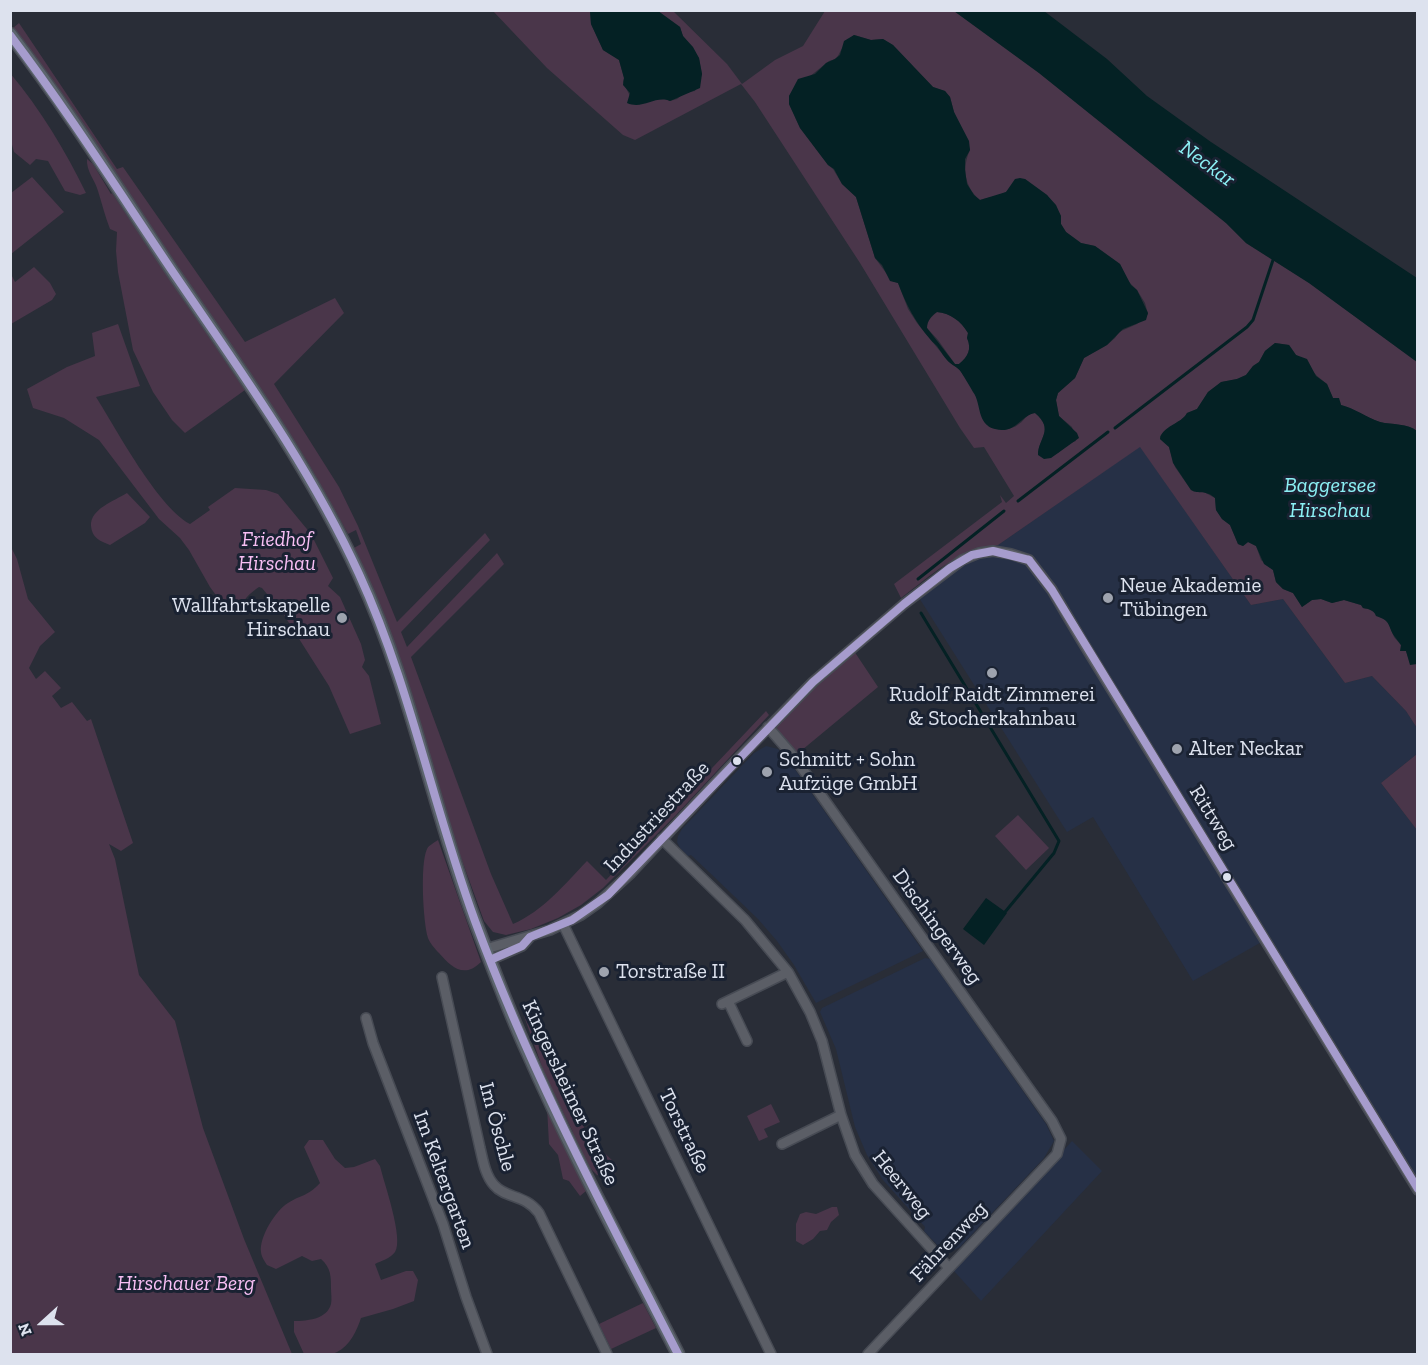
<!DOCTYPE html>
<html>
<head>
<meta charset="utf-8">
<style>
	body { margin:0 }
	#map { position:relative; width:1428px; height:1365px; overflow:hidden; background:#292d37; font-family:"Zilla Slab",serif }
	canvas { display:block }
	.frame { position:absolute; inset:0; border:12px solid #dde2ee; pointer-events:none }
	.north { position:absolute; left:12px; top:1293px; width:60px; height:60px; -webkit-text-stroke:4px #1a2232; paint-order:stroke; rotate:249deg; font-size:16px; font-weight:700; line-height:24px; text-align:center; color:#dde2ee }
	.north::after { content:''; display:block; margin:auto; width:21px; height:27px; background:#dde2ee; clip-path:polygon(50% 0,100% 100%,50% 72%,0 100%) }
</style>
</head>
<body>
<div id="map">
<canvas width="1428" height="1365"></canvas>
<div class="frame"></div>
<div class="north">N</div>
</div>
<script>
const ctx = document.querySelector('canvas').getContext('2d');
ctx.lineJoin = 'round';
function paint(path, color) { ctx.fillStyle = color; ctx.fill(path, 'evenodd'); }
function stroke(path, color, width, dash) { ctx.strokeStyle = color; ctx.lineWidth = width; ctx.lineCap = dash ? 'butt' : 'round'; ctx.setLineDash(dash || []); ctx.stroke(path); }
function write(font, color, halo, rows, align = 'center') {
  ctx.font = font + ' "Zilla Slab",serif'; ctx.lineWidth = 6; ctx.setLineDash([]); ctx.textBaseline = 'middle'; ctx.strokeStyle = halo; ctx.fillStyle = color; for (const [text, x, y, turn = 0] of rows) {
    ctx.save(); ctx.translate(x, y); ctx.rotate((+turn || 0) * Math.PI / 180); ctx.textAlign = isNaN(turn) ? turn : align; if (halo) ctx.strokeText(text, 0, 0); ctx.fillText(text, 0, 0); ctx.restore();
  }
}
paint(new Path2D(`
	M1140,446L1251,605L1283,599L1345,683L1372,676L1406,711L1417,728V754L1381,783L1417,830V1190L1265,940L1193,981L1093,817L1067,832L916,593L959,563L988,552Z
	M766,746L778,749L787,758L923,951L816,1003L794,965L777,941L758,919L709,872L691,855L688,856L680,848L677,842L678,836L682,829L754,753Z
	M925,958L930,959L1046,1124L1054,1141L1044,1158L960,1247L951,1252H946L939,1247L924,1231L925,1227L883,1180L867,1155L855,1127L836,1049L820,1012L822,1008Z
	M1072,1141L1102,1171L981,1301L954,1271Z`), '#263046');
paint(new Path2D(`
	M493,11H590L591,24L603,50L619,60L624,78L623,82L630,96L655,100L663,98L670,101L677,99L684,93L695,91L702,74L699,58L683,36L680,27L658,11H673L727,64L742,84L775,60L803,46L825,11H954L1039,73L1226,223L1246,243L1309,283L1417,362V431C1407,423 1392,425 1380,422C1366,418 1354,408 1341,405L1340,401L1333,398L1327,384L1317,376L1302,359L1296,355L1289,345L1275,343L1265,351L1259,362L1253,366L1246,375L1237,379L1222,382L1208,392L1197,409L1187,413L1184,419L1177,422L1160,436V439L1169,447L1175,467L1191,490L1202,491L1215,498L1216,510L1222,519L1230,525L1238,544L1243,546L1248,542L1256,546L1261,560L1273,570L1276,582L1283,589L1293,593L1302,607L1312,600L1321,599L1332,603L1344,600L1361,605L1363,608L1369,609L1388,622L1394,637L1406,651L1410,663L1417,664V728L1406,711L1372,676L1345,683L1283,599L1251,605L1140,447L998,545C957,550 933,574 901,598L894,584L1002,502L1000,495L1006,503L1014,496L984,447L974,448L960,428L860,263L755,102L741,84L635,140L623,135L547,68ZM854,35L871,40L883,39L893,45L933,87L945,91L950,97L954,112L970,150C962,167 964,187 980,200C988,197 997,197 1004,193C1013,188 1015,183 1025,179L1047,195L1061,216V224L1066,232L1081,243L1095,246L1120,264L1128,281L1137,290L1145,303L1148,314L1137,324L1119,332L1115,338L1107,345L1084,358L1075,378L1058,393L1056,400L1059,416L1072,427L1076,441L1070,443L1058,453L1038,455C1038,438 1055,430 1035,413C1026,414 1026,419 1019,424C1011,431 998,430 989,427L977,396L960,370L948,361L917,323L908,309L898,283L892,281L875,258L856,197L842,184L833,169L828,165L800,128L789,104V96L794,89L829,61C839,59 838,54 843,47C846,42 851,39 854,35Z
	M19,23L117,169L123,167L245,342L335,298L344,313L274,384L339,487L358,526L397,622L485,533L490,540L401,632L407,647L497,553L504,564L411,657L491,874L513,924C543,911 565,884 587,861L606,880L766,711L769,715L676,815L603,888L581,905L558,918L531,929L506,935L493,932L484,921L456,844L385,617L354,548L361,544L356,530L348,534L307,461L13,28Z
	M10,73C41,110 65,150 86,193L80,195L65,191L48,161L36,159L30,165L14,152L11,141Z
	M87,159L93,164L111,194L112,193L245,390L185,433L172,420L153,392L133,350L118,272L116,251L117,232L110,229C105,216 102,204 98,191C95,180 86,171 87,159Z
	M32,177L64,212L11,254V193Z
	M34,267L50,283L56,294L52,300L11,324V274L15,282Z
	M937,312C950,313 961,321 968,333L967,338C972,349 968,357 959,364H955L938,340L927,328C927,321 931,317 937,312Z
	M118,324L140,386L96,397C117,430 157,506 190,524L210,510L208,507L235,488L266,490L278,494L311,534L333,578L328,586L340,597L361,644L365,660L362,667L369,676L381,724L350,734L329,686L282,612L262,588L259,587C249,594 242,600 239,612L229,613L210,587L189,550L180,538L159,519L99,440L64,418L33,408L27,389L67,367L95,356L92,333Z
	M127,493L150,517L145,523L110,545C100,541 92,538 91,526C90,509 114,501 127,493Z
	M12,549L17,559L28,599L55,632L40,646L29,668L36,679L45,671L61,688L52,696L61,708L72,702L87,721L91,719L133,843L121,851L109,844L115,859L139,975L175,1021L203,1128L244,1239L292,1354H11Z
	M852,648L878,687L796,755L773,723Z
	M1417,754V830L1381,783Z
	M1018,815L1049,848L1026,870L995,836Z
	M438,840L481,962C464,979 451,967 439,953C435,949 430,943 428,938C423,922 420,863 427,849C429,845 434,843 438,840Z
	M531,1013L589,1138L617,1165L616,1173L608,1178L597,1175L589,1167L577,1146L572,1130L546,1078L524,1016Z
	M771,1104L780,1122L764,1129L768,1137L759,1141L747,1116Z
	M547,1107L584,1181L586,1191L580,1196L569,1181L563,1179L558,1155L549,1144Z
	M309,1140H323L335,1159L345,1168L354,1167L375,1159L380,1166C384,1183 404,1239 395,1252C391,1258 381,1261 375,1264L381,1280L406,1271H413L418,1280L414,1301L393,1309L361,1318C357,1330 350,1346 337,1352C329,1357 313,1355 304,1354L294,1332V1321C308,1321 327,1319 331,1304C332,1299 331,1293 331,1289C331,1276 331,1268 321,1259L312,1261L302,1256L276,1269L267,1265C265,1262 261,1256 261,1252C259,1237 276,1210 288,1203C302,1194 307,1197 320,1183L304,1147Z
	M832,1207H837L839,1215L831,1222L827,1230L820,1231L813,1239L803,1245L796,1241V1224L800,1214L806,1212L816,1214Z
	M643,1303L656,1328L611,1349L599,1324Z`), '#4a364a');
paint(new Path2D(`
	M590,11H658L680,27L683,36L693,47L699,58L702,74L700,88L670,101C655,95 643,110 627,103L630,93L623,85L624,78L619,60L603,50L591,24Z
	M954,11H1044L1107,59L1147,96L1211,142L1417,278V362L1309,283L1246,243L1226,223L1039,73Z
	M854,35L871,40L883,39L893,45L933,87L945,91L950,97L954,112L969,141L970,150L965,159V170L967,184L974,195L980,200L1006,192L1015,179L1020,178L1025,179L1047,195L1056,205L1061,216V224L1066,232L1081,243L1095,246L1120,264L1131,285L1137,290L1148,313L1146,320L1123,329L1107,345L1084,358L1075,378L1058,393L1056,400L1059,416L1077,433L1079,438L1051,458L1044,459L1038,455C1038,438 1055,430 1035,413C1021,415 1015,435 995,429C976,424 982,404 973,392C969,385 965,378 961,372C958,367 951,365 947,360C944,357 942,353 939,349C937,345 933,343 930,339C915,322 906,304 898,283L890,281L882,265L875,258L856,197L842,184L834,169L828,165L800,128L789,104V96L798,79L815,74L826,63L835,59L840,55L844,41ZM937,312C950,313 961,321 968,333L967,338C972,349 968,357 959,364H955L927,328C927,321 931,316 937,312Z
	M1275,343L1289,345L1296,355L1307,359L1316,376L1327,384L1333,398H1339L1341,405C1354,408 1366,417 1380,422C1392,425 1408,423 1417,431V664L1410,665L1406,651H1400L1401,645C1399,642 1397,640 1395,637C1387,626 1392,621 1376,616C1374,610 1369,609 1363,608L1361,605L1344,600L1332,603L1321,599L1312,600L1302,607L1293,593L1283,589L1276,582L1273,570L1264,564L1256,546L1248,542L1243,546L1238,544L1230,525L1222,519L1216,510L1215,498C1205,489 1199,495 1191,490L1173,463L1169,447L1160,439C1162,426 1181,424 1187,413L1197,409L1208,392L1221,382L1237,379L1246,375L1253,366L1259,362L1265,351Z
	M986,898L1007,913L984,945L963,929Z`), '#042124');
stroke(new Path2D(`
	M1115,428L1247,327L1253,320L1273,260
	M1018,501L1108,432
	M918,579L1004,511
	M921,613L1059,841L1054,853L1005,912`), '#042124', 3);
const minor = new Path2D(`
	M768,727L794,757L1052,1121L1061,1139L1057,1154L868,1354
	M662,839L745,920L788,972L810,1012L822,1041L841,1115L855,1155L873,1184L949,1268
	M563,924L771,1354
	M486,949L550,930L581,915L598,903L631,873L728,769L813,682L904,604L962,560L979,553L993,551L1011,554L1029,560L1052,590L1082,641L1418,1190
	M490,960L522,946L530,937
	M442,977L480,1148C483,1160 485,1175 494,1185C506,1199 525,1194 539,1213L607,1354
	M728,1001L747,1041
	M722,1004L788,972
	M366,1018L373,1043L443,1224L466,1297L487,1354
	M782,1144L841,1115`);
const major = new Path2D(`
	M10,34C69,111 121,194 175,275C241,371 310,468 359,574C411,685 432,807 475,921C492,965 508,1010 528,1053C573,1156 627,1254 678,1354`);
stroke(minor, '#474b54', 12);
stroke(major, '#474b54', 15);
stroke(minor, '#5b5e66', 9);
stroke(major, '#5c656e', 12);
stroke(new Path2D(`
	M10,35C69,113 121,195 175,275C241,372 310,467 359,574C410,685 433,807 475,921C530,1071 605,1212 678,1354
	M1029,560L1052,590L1418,1189
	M490,960L522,946L530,937L572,920L608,895L813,682L904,604L950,568L972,555L993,551L1029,560`), '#a69ccd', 8);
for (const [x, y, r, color] of [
	[1108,598,6,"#9ea3ae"],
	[342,618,6,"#9ea3ae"],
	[992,673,6,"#9ea3ae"],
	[1177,749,6,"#9ea3ae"],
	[737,761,5,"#dde2ee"],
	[767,772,6,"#9ea3ae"],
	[1227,877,5,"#dde2ee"],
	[604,972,6,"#9ea3ae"]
]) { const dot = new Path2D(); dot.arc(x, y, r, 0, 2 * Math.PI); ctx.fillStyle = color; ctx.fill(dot); stroke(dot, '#1a2232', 2); }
write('italic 21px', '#f8bff4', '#1a2232', [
	["Friedhof",277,540],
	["Hirschau",277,564],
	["Hirschauer Berg",186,1284]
]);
write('21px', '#dde2ee', '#1a2232', [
	["Neue Akademie",1120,586],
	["Tübingen",1120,610],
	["Wallfahrtskapelle",330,606,"right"],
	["Hirschau",330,630,"right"],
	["Rudolf Raidt Zimmerei",992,695,"center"],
	["& Stocherkahnbau",992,719,"center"],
	["Alter Neckar",1189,749],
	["Schmitt + Sohn",779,760],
	["Aufzüge GmbH",779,784],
	["Torstraße II",616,972]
], 'left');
write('21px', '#dde2ee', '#1a2232', [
	["Industriestraße",657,817,-47],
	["Rittweg",1213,818,58],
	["Dischingerweg",937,927,54],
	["Kingersheimer Straße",570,1093,65],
	["Im Öschle",497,1127,75],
	["Torstraße",684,1131,64],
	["Im Keltergarten",444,1180,70],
	["Heerweg",902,1185,51],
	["Fährenweg",949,1242,-47]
]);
write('italic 22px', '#8cf0f5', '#1a2232', [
	["Neckar",1207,164,36],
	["Baggersee",1330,486],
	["Hirschau",1330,511]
]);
</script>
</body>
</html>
